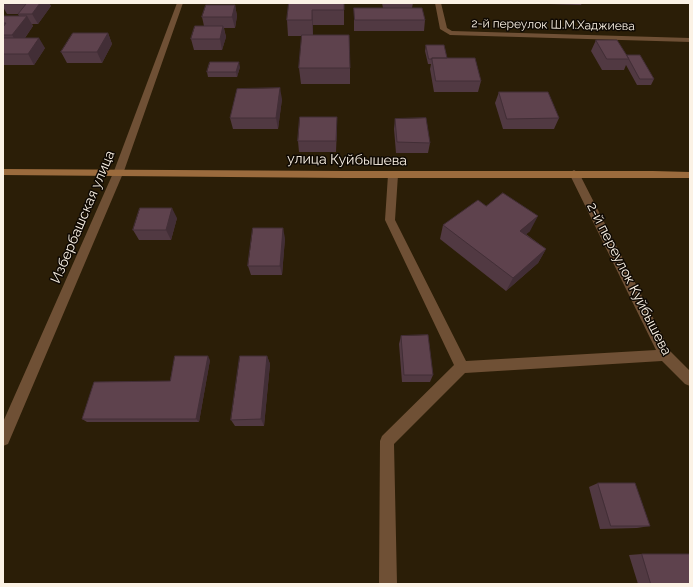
<!DOCTYPE html>
<html>
<head>
<meta charset="utf-8">
<style>
	body { margin:0 }
	#map { position:relative; width:693px; height:587px; overflow:hidden; background:#2b1e07; font-family:Raleway,sans-serif }
	canvas { display:block }
	.frame { position:absolute; inset:0; border:4px solid #fbf2e5; pointer-events:none }
</style>
</head>
<body>
<div id="map">
<canvas width="693" height="587"></canvas>
<div class="frame"></div>
</div>
<script>
const ctx = document.querySelector('canvas').getContext('2d');
ctx.lineJoin = 'round';
function paint(path, color) { ctx.fillStyle = color; ctx.fill(path, 'evenodd'); }
function stroke(path, color, width, dash) { ctx.strokeStyle = color; ctx.lineWidth = width; ctx.lineCap = dash ? 'butt' : 'round'; ctx.setLineDash(dash || []); ctx.stroke(path); }
function write(font, color, halo, rows, align = 'center') {
  ctx.font = font + ' Raleway,sans-serif'; ctx.lineWidth = 3; ctx.setLineDash([]); ctx.textBaseline = 'middle'; ctx.strokeStyle = halo; ctx.fillStyle = color; for (const [text, x, y, turn = 0] of rows) {
    ctx.save(); ctx.translate(x, y); ctx.rotate((+turn || 0) * Math.PI / 180); ctx.textAlign = isNaN(turn) ? turn : align; if (halo) ctx.strokeText(text, 0, 0); ctx.fillText(text, 0, 0); ctx.restore();
  }
}
paint(new Path2D(`
	M177,3H183L124,171L8,444L3,446V422L114,171Z
	M435,3H441L447,28L452,31L690,38V42L450,35L440,29Z
	M574,170L579,173L670,351L690,371V386L685,384L662,361L465,373L394,444L397,584H379L380,441L382,436L454,365L385,220L388,175L393,172L398,175L395,220L466,361L656,350L569,173Z`), '#6f5035');
paint(new Path2D(`
	M3,169L344,171H653L690,172V178H344L3,175Z`), '#9b6b3d');
paint(new Path2D(`
	M3,3H49L51,6L38,24H32L33,26L25,38L45,48L34,65H3V16H19L18,14H7L3,7Z
	M289,3H344V25H313V35L350,68V84H301L299,68L302,36H288L287,20Z
	M382,3H413L412,8L425,20L424,31H354V8H383Z
	M517,3H582L581,5Z
	M235,5L237,16L235,28H224L226,37L222,50H194L191,39L204,26L202,17Z
	M108,33L112,44L102,63H67L61,52Z
	M596,40L627,55L654,79L651,85H637L626,65L624,70H602L591,51Z
	M426,45L447,58L481,81L478,92H434L430,69L431,64H428L425,51Z
	M240,67L237,77H208L207,72Z
	M499,92L559,118L554,129H503L495,103Z
	M282,99L278,129H233L230,118Z
	M395,119L430,143L428,153H396L394,129Z
	M337,128L336,152H299L298,141Z
	M177,218L171,240H139L133,230Z
	M443,225L530,231L526,234L546,249L538,263L506,291L440,239Z
	M285,238L282,275H251L248,266Z
	M401,336L433,375L430,382H402L399,344Z
	M267,356L270,364L264,426H235L231,420Z
	M210,360L199,422H87L82,419L170,381Z
	M598,483L650,526L637,528L600,529L589,487Z
	M642,554L690,584H638L629,555Z`), '#513942');
paint(new Path2D(`
	M40,3H49L51,6L38,24L32,14Z
	M235,5L237,16L235,28L232,17Z
	M312,10L313,25V36L312,20Z
	M27,16L33,26L19,46L12,35Z
	M223,26L226,37L222,50L220,39Z
	M108,33L112,44L102,63L97,52Z
	M39,38L45,48L34,65L28,54Z
	M239,62L240,67L237,77L236,72Z
	M280,88L282,99L278,129L276,118Z
	M172,208L177,218L171,240L166,230Z
	M538,216L530,231L514,245L520,231Z
	M283,228L285,238L282,275L280,266Z
	M546,249L538,263L506,291L513,278Z
	M208,356L210,360L199,422L196,419Z
	M267,356L270,364L264,426L261,419Z`), '#422e36');
const building = new Path2D(`
	M3,3H40L32,14H18L26,4H3Z
	M289,3H344V10H312V20H287Z
	M206,5H235L232,17H202Z
	M354,8H422L425,20H355Z
	M3,16H27L12,35H3V27L6,23H3Z
	M195,26H223L220,39H191Z
	M73,33H108L97,52H61Z
	M302,35H349L350,68H299Z
	M3,38H39L28,54H3Z
	M596,40H617L629,59H607Z
	M426,45H444L447,58H432V59H429Z
	M627,55H640L654,79H640Z
	M432,58H475L481,81H436Z
	M210,62H239L236,72H207Z
	M280,88L276,118H230L237,89Z
	M499,92H548L559,118L507,119Z
	M300,117H337L336,141H298Z
	M426,118L430,143L397,142L395,119Z
	M503,193L538,216L520,231L546,249L513,278L443,225L478,200L486,206Z
	M140,208H172L166,230H133Z
	M253,228H283L280,266H248Z
	M428,335L433,375H404L401,336Z
	M175,356H208L196,419H82L94,382L170,381Z
	M240,356H267L261,419L231,420Z
	M598,483H635L650,526H611Z
	M642,554H690V584H651Z`);
paint(building, '#5e424d');
stroke(building, '#422e36', 1);
write('12px', '#fbf2e5', '#0f0903', [
	["2-й переулок Ш.М.Хаджиева",553,25,1]
]);
write('14px', '#fbf2e5', '#0f0903', [
	["улица Куйбышева",347,160,1],
	["Избербашская улица",83,217,-67],
	["2-й переулок Куйбышева",629,279,63]
]);
</script>
</body>
</html>
